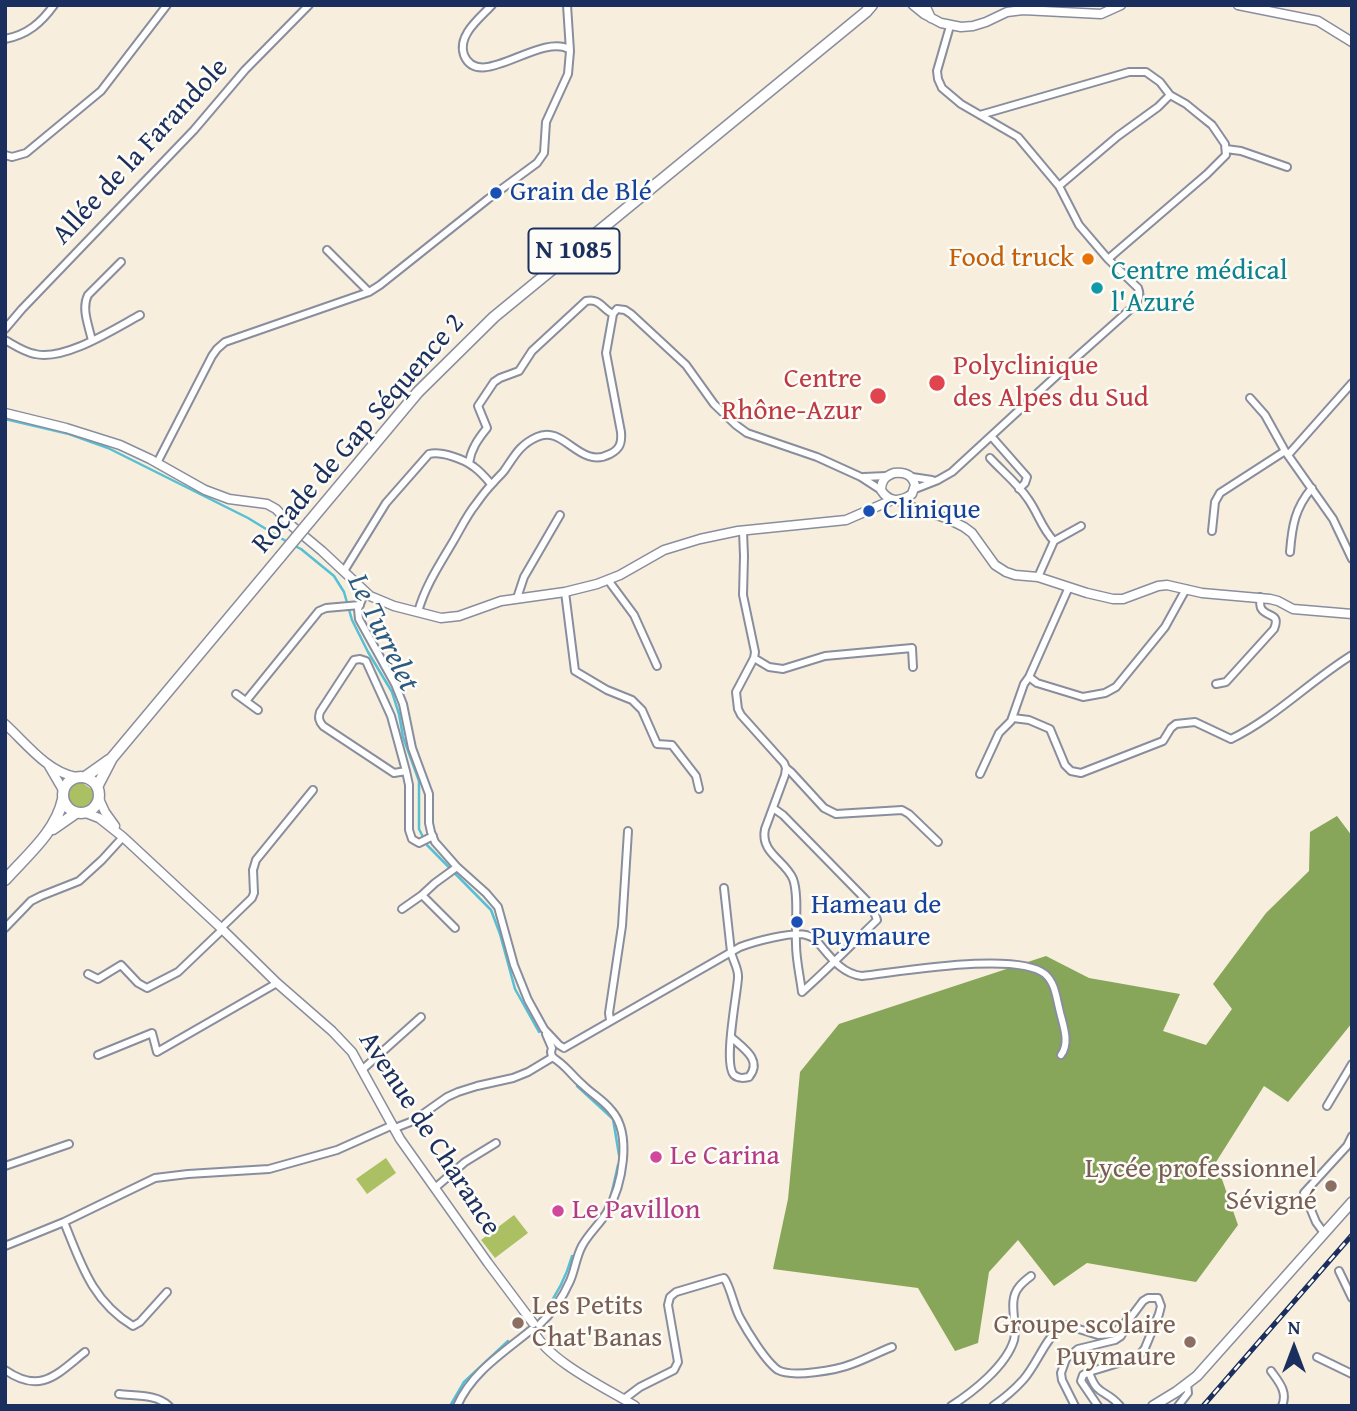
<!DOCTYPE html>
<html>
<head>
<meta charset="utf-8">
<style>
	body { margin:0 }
	#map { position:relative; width:1357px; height:1411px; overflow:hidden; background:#f7eedd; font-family:"Gentium Book Plus",serif }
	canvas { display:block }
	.frame { position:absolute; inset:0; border:7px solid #1b2f5e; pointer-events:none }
	.north { position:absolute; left:1259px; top:1313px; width:70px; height:70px; -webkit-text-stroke:5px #fdfcf7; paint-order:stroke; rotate:0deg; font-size:19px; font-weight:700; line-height:28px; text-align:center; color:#1b2f5e }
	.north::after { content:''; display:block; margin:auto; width:24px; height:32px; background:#1b2f5e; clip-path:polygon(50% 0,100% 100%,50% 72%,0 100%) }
</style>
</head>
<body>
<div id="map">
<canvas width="1357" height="1411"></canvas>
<div class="frame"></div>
<div class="north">N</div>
</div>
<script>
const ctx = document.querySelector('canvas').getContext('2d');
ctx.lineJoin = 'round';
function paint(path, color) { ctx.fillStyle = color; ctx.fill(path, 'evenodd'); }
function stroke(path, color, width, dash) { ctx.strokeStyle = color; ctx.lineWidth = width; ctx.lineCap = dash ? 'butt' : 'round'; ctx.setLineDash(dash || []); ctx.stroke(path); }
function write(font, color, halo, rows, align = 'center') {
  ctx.font = font + ' "Gentium Book Plus",serif'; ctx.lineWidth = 5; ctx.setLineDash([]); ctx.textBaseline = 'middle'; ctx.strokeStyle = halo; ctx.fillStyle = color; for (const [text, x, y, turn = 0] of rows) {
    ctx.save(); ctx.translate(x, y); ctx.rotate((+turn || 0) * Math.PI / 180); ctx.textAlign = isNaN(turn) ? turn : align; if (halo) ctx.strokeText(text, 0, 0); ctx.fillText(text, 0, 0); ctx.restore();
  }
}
paint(new Path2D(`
	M79,781L84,782V784L94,791L93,802L84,809L73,807L67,798L69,787Z
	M386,1158L396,1173L367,1194L356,1179Z
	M514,1215L528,1233L495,1258L481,1240Z`), '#abbf63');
paint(new Path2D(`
	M1337,816L1352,836V1023L1288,1102L1264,1086L1216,1162L1238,1225L1196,1282L1087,1263L1054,1286L1018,1240L989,1272L978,1343L955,1351L918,1288L773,1269L788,1199L800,1072L839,1024L1046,956L1089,978L1180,994L1163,1031L1206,1045L1232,1009L1213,984L1266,913L1309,871L1310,832Z`), '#88a659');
stroke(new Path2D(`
	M5,419L69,434L108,448L248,518L289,543
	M295,546L301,549L334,576L344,592L352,620L368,652L392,692L399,714L403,737L419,781V829L427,845L491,910L500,934L515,989L539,1032
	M577,1086L613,1119L619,1155
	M610,1200L618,1165
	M543,1313C557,1295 566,1278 572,1256
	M450,1406L464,1382L508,1341`), '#57bfd4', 2.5);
const minor = new Path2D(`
	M492,5C480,18 457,35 464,55C479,92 539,33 569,49
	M5,39C27,35 41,23 54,5
	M980,115L1129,72H1146L1160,82L1170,95L1186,104L1197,113L1212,125L1225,144L1226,155L1207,174L1108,259
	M1226,149L1241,151L1287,167
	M5,155L12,157L26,153L101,91L167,5
	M1059,186L1118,136L1158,107L1170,95
	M327,250L369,292
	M5,329L22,309L194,130L245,70L309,5
	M5,340C14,345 24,352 35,354C65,361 114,329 140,315
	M92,341C89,326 81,309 88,295L121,262
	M1250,398L1265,415L1285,451L1333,519L1352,559
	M991,436L1027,477L1025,483L1019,489
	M1288,455L1352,383
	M990,458C1002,471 1018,484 1028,499C1038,513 1042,529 1054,541
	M157,463L212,356L217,349L225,342L369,292L380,285L488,199L537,163L544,153L546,122L568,74L570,51L567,5
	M469,463C471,449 478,439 487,428L478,406L494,382L500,378L519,371L532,351L586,301C600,298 602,309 613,314
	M864,477L886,476
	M912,477L932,480
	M915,489L938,480L952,472L1079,355L1134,306C1139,301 1141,295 1138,288L1108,259L1079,225L1059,186L1018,137L961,104L942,88L938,79L937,71L950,26
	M743,531L744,556L743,595L755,652L754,658L736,692L738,709L741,715L784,763L786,768L791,772L824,808L836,814L902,810L909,814L938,842
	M1212,531L1215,502L1220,493L1285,451
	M1290,552C1292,526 1295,508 1312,488
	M344,571L386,503L429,454C441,451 464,459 474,467C481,472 486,478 491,484
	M1038,577L1054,541L1081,526
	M608,580L634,615L657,666
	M365,592L358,609L359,619L395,684L403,704L412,748L429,794V823L431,832L435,842L457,867L486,893L498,907L514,965L528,1000L544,1029L559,1045L564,1048
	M565,592L575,671L607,690L632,700L642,710L657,744L672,745L696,776L699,789
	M517,598L524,577L560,515
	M418,612C425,586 440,564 454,540C461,528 467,515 476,504C481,497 487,489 493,483C496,479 501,475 504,471C514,457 519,445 537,437C564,424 579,470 610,454C620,449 622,443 621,432L606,353L613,314L617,309L625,310L631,314L686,365L714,404L736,425L747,433L817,457L861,477L881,490
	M754,658L769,667L783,669L825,656L912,648L913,667
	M1029,677L1037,683L1083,697L1105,693L1116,687L1165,627L1186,589
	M1216,684L1226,682L1274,629C1281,612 1266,618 1261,608C1260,606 1260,600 1260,597
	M236,694L258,710
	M246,701L319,611L326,608L360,605
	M1013,718L1029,720L1050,729L1065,765L1071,771L1081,773L1163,741L1171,728L1176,724L1195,722L1231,739C1276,717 1310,681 1352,655
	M406,771L394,773L323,726C319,721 318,718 320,712L354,660L360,659L366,661L391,716L406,771L409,785V830L412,839L419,843L433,836
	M980,774L999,733L1011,721L1024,684L1029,677L1069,587
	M773,808L783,815L872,906L877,920C852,944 828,969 802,992C800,976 796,960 796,944C795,926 799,895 793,879C785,860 760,853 765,829L785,775L786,768
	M724,888L731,952C733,961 739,969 738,978C737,995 723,1064 734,1075C739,1079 744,1078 749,1077C763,1060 743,1048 731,1037
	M402,909L422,895
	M5,928L31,901L41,896L79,881L102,860L123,837
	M221,928L252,898L254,893L253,870L256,860L313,790
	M455,928L422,895L435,883L457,867
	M88,974L98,979L121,965L138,983L147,988L178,972L223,929
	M610,1020L609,1013L622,926L628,831
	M564,1048L740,947C753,942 793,931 806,935C811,936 812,937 816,940C829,955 841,974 862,976C899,972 1017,951 1045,974C1055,983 1056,996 1059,1008C1062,1023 1071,1042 1061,1055
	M98,1055L152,1033L157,1052L277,983
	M363,1069L421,1017
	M1327,1106L1352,1064
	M395,1128L413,1121L447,1097L458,1092L477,1086L513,1078L528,1072L553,1057
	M5,1166L69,1144
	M435,1188L465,1162L496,1143
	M64,1222C81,1264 92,1301 133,1326L140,1322L167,1292
	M1324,1233L1316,1222L1304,1193L1347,1146L1352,1136
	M5,1246L64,1222L155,1178L188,1174L269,1169L337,1150L393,1125
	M1339,1271L1352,1298
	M539,1325C552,1313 563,1297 570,1281C575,1270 576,1257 582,1246C589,1233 600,1224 607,1212C622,1186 633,1134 611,1110C603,1100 592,1094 583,1085C571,1075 566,1065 552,1057L551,1052L552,1048L546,1034
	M1317,1357L1352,1374
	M5,1370C41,1395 57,1374 85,1352
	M1271,1371C1279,1382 1288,1392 1282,1406
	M1089,1372L1083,1375L1081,1381L1098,1406
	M119,1394C135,1396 157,1394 169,1406
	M624,1399L640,1387L674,1370L678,1362L668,1305L670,1297L676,1292L720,1279L724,1278C730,1285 734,1307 740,1318C747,1331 766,1362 778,1370C792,1378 837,1370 852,1364C866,1359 879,1352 892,1347
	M457,1406C472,1372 503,1353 531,1330
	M951,1406C973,1392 1006,1366 1014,1340C1018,1324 1007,1301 1019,1287C1022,1283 1027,1279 1031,1276
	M993,1406C1003,1399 1014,1390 1023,1380C1037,1364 1044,1341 1061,1326L1066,1325L1098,1335L1113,1334L1131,1317L1143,1301L1148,1298H1158L1161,1306L1159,1314L1145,1348L1138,1357L1089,1372C1097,1397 1106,1389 1120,1406
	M1075,1406L1062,1380L1061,1373L1066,1359L1078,1349L1115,1340L1121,1336L1128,1323
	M1178,1406L1188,1393L1187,1384`);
const tertiary = new Path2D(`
	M913,5L924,14L941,23L961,27L973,26L986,22L1007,12L1023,10L1101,14L1121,5
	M925,5L931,18
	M1238,5L1318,21L1352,42
	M5,413L66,428L120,445L150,459L205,490L229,499L267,504L276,509L292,526L322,551L370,596L394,606L441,618L459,616L501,601L565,592L597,584L620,575L664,550L700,539L738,531L846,520L892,500
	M894,473C904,472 912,474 915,485L912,494C901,502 889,503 881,490C881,481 885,476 894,473Z
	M898,500L908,506L946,518L964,527L972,533L995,565L1006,572L1015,575L1038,577L1087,593L1113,599H1123L1158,586L1167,585L1202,593L1270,599L1278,601L1293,609L1352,614
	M5,724C25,742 47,772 76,777
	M49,766L63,790
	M99,799L105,812L115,826
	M86,813L99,818L123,837L221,928L277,983L332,1031L352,1052L400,1139L488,1263L533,1323
	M534,1332C550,1362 606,1388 635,1406`);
const secondary = new Path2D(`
	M1153,1406L1176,1392L1197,1376L1352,1202`);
const primary = new Path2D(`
	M310,521L418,392L494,317L866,12L872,5
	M63 795a18 18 0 1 1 36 0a18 18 0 1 1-36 0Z
	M85,777L109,760
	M97,787L112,758L280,557
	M53,829L76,813
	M5,880C26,856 56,832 63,799`);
stroke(minor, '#898e9e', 10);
stroke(tertiary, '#898e9e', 11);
stroke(secondary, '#898e9e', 12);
stroke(primary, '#898e9e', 13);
stroke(minor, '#fff', 6);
stroke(tertiary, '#fff', 8);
stroke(secondary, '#fff', 9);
stroke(primary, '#fff', 10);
const rail = new Path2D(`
	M1203,1406L1352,1235`);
stroke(rail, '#1b2f5e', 5);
stroke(rail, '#fdfcf7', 2.5, [8]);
const primaryBridge = new Path2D(`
	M280,557L310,521`);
stroke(primaryBridge, '#898e9e', 13, []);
stroke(primaryBridge, '#fff', 10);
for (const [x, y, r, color] of [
	[496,193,7,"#1a4fb4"],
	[1088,259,7,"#e8710a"],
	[1097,288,7,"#0f9aa8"],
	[937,383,9,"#e0444e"],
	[878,396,9,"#e0444e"],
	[869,511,7,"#1a4fb4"],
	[797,922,7,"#1a4fb4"],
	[656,1157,7,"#d1479c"],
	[1331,1186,7,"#8d6e63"],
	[558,1211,7,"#d1479c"],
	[518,1323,7,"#8d6e63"],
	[1190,1342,7,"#8d6e63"]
]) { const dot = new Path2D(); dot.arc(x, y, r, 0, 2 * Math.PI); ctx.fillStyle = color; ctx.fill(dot); stroke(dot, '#fdfcf7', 2.5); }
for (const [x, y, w] of [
	[574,251,91]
]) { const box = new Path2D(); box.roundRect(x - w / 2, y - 22.5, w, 45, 5); ctx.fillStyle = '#fdfcf7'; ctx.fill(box); stroke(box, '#1b2f5e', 2); }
write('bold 26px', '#1b2f5e', null, [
	["N 1085",574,251]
]);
write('28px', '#1b2f5e', '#fdfcf7', [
	["Allée de la Farandole",141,152,-47],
	["Rocade de Gap Séquence 2",359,434,-49],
	["Avenue de Charance",429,1134,57]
]);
write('28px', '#164399', '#fdfcf7', [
	["Grain de Blé",510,193],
	["Clinique",883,511],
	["Hameau de",811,906],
	["Puymaure",811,938]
], 'left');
write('28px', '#c56008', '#fdfcf7', [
	["Food truck",1074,259]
], 'right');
write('28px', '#0d838f', '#fdfcf7', [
	["Centre médical",1111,272],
	["l'Azuré",1111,304]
], 'left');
write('28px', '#be3a42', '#fdfcf7', [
	["Polyclinique",953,367],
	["des Alpes du Sud",953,399],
	["Centre",862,380,"right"],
	["Rhône-Azur",862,412,"right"]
], 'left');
write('28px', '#b23c85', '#fdfcf7', [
	["Le Carina",670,1157],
	["Le Pavillon",572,1211]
], 'left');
write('28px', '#785e54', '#fdfcf7', [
	["Lycée professionnel",1317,1170],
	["Sévigné",1317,1202],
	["Les Petits",532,1307,"left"],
	["Chat'Banas",532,1339,"left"],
	["Groupe scolaire",1176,1326],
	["Puymaure",1176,1358]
], 'right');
write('italic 30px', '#2d5a81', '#fdfcf7', [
	["Le Turrelet",382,633,64]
]);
</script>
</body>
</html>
